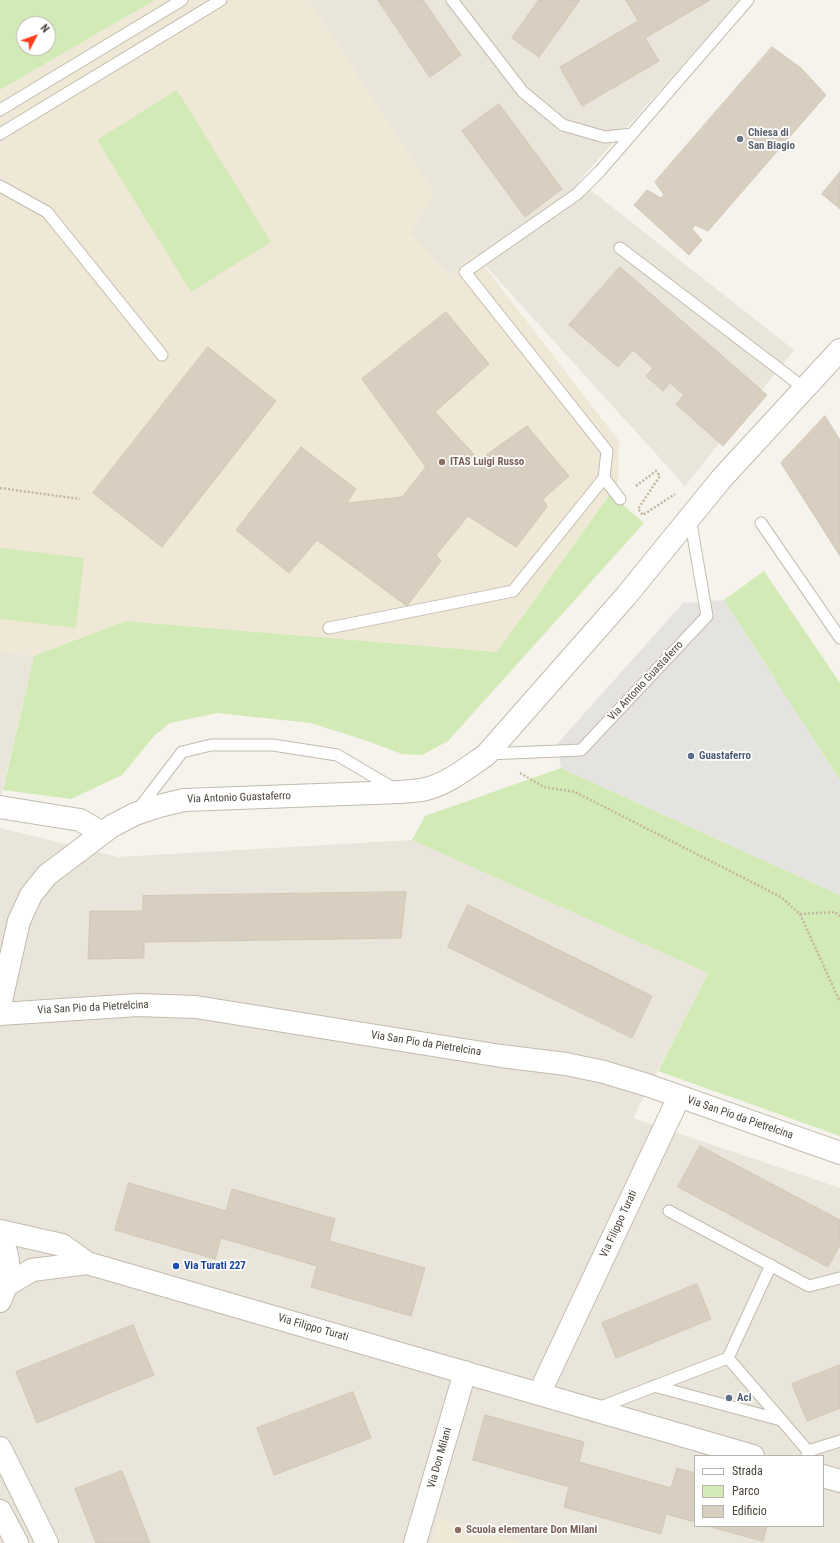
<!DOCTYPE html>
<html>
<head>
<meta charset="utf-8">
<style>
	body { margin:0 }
	#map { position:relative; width:840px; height:1543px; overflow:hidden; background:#f6f3ec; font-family:"Roboto Condensed",sans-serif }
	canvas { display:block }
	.legend { position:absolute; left:694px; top:1455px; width:130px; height:72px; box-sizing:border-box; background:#fff; border:1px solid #b7b4b0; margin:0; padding:5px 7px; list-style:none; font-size:12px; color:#4b4439 }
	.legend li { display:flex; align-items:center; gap:8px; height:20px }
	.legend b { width:20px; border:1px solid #b7b4b0 }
	.north { position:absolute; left:16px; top:16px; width:40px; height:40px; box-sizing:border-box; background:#fff; border:1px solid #b7b4b0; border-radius:50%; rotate:49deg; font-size:11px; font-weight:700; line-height:16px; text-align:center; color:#4b4439 }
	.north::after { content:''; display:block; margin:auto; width:14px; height:18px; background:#fc3f1d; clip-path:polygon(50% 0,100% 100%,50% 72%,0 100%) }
</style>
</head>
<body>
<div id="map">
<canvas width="840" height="1543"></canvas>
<ul class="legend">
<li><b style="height:5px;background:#fff"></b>Strada</li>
<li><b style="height:11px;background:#d2eab5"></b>Parco</li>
<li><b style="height:11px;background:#d8cfc1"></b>Edificio</li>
</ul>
<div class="north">N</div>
</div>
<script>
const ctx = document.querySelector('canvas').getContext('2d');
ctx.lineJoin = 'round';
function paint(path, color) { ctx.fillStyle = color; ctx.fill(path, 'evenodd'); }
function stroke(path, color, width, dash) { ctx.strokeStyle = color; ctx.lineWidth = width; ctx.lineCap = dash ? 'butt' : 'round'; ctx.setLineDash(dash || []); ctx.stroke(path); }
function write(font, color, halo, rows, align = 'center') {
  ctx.font = font + ' "Roboto Condensed",sans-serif'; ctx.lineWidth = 3.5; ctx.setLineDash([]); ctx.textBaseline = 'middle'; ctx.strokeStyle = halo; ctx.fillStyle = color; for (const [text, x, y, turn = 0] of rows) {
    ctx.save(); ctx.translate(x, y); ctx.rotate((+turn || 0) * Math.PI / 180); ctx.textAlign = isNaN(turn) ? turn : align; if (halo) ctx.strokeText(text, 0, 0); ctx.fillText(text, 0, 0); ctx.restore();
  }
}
paint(new Path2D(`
	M308,0H740L579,181L794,350L685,486L475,254L449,276L410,233L434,193Z
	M0,651L34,656L0,800Z
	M0,828L118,857L412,840L708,973L633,1118L840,1188V1543H0ZM695,1456H823V1526H695Z`), '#eae5da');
paint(new Path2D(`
	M155,0H308L434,193L410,233L449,276L475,254L619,441L618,482L497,652L125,621L34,656L0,651V90Z
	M438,1518L523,1543H432Z`), '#efe8d6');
paint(new Path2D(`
	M0,0H155L0,90ZM24,24H48V48H24Z
	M177,90L271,242L191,292L97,140Z
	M610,494L644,523L448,741L422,755L402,754L370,742L311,723L217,713L170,723L155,735L122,775L71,799L3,790L34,656L125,621L497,652Z
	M0,548L84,558L76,628L0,619Z
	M764,571L840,683V781L724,600Z
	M561,768L840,895V1136L658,1071L708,973L412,840L425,816Z`), '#d2eab5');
paint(new Path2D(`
	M724,600L840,781V895L561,768L557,744L683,603Z`), '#e5e3e0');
const building = new Path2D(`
	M378,0H423L461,55L430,77Z
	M539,0H580L539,57L512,38Z
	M626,0H710L645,38L659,61L582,106L560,67L638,21Z
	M772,47L801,68L826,95L708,231L695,225L692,229L702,240L689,255L634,205L647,190L661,198L664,195L655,182Z
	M499,104L562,189L525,217L462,131Z
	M840,172V209L822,194Z
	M620,267L767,395L723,446L676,404L684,395L670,383L663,391L646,376L653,368L633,350L618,367L569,325Z
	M446,312L489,364L435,412L479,460L527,426L569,476L543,499L547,507L516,547L468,516L436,555L441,561L407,606L317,540L289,573L236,530L301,447L356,489L347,503L402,497L426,467L362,379Z
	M208,347L276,401L162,547L93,493Z
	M825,416L840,440V556L781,463Z
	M406,892L401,938L144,942V958L88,959L90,911H143V896Z
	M468,905L652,996L632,1038L448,947Z
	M700,1146L840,1220V1245L828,1267L678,1187Z
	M129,1183L226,1211L232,1189L335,1219L329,1241L425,1268L411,1316L311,1287L317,1266L221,1238L215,1259L115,1230Z
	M697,1284L711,1319L616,1358L602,1323Z
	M133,1325L154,1375L37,1423L16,1372Z
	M840,1365V1408L807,1421L792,1384Z
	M353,1392L371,1438L274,1475L257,1428Z
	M485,1415L584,1442L579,1462L671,1488L677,1468L695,1473V1522L666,1514L661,1534L564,1507L569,1487L473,1460Z
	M122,1471L150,1543H96L75,1489Z
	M708,1526H767L763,1541Z`);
paint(building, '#d8cfc1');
stroke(building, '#d3c7b4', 1);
const service = new Path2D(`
	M452,0L523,92L563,125L605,137L632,134
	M0,110L182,0
	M0,134L221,0
	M0,186L47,212L162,355
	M620,248L804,388
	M620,499L604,478L607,451L465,272L577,194L600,171L748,0
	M761,523L840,638
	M329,628L513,591L604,478
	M488,754L581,750L707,616L690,518
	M137,811L182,752L211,745H273L337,755L395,789
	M669,1211L809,1286L840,1278
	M728,1358L808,1451
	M654,1386L781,1420
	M598,1408L728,1358L771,1265
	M807,1456L808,1451L840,1441`);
const minor = new Path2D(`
	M0,807L80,820L102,833
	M0,1014L138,1005L196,1007L501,1056L566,1064L604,1072L647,1085L840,1153
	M0,1231L62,1245L87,1263L753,1456
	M7,1285L32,1270L87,1263
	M539,1394L679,1097
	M823,1476L840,1481
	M415,1543L465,1372`);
const tertiary = new Path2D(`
	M0,1005L19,921L31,895L47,875L112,826L135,814L159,806L184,800L400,792C409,791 418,791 426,789C449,783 467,768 486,755L626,596L722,478L840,350
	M0,1238C13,1260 9,1280 0,1301
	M0,1448L47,1543
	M0,1511L17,1543`);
stroke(service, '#c2bbae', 13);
stroke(minor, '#c2bbae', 24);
stroke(tertiary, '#c2bbae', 24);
stroke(new Path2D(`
	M636,486L656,471L660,476L638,509L643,515L675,494
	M0,488L80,499
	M520,773L544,787L575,792L781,897L800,914L840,1002
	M800,914L835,912L840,916`), '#c4b79f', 2.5, [2, 2]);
stroke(service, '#fff', 11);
stroke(minor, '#fff', 22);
stroke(tertiary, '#fff', 22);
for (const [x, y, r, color] of [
	[740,139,4,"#6b7280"],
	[442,462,4,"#8d6e63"],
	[691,756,4,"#5c6f8a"],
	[176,1266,4,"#1a4fb4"],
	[729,1398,4,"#5c6f8a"],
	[458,1530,4,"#8d6e63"]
]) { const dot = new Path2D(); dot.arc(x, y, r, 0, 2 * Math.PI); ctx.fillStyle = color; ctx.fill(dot); stroke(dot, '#fff', 1.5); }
write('bold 11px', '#5b616d', '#fff', [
	["Chiesa di",748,133],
	["San Biagio",748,146]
], 'left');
write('bold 11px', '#785e54', '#fff', [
	["ITAS Luigi Russo",450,462],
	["Scuola elementare Don Milani",466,1530]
], 'left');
write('11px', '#4b4439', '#fff', [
	["Via Antonio Guastaferro",646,681,-47],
	["Via Antonio Guastaferro",239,798,-2],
	["Via San Pio da Pietrelcina",93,1008,-3],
	["Via San Pio da Pietrelcina",426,1044,9],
	["Via San Pio da Pietrelcina",740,1118,19],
	["Via Filippo Turati",619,1224,-65],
	["Via Filippo Turati",313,1328,16],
	["Via Don Milani",440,1458,-74]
]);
write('bold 11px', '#4e5e75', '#fff', [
	["Guastaferro",699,756],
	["Aci",737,1398]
], 'left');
write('bold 11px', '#164399', '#fff', [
	["Via Turati 227",184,1266]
], 'left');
</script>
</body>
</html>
